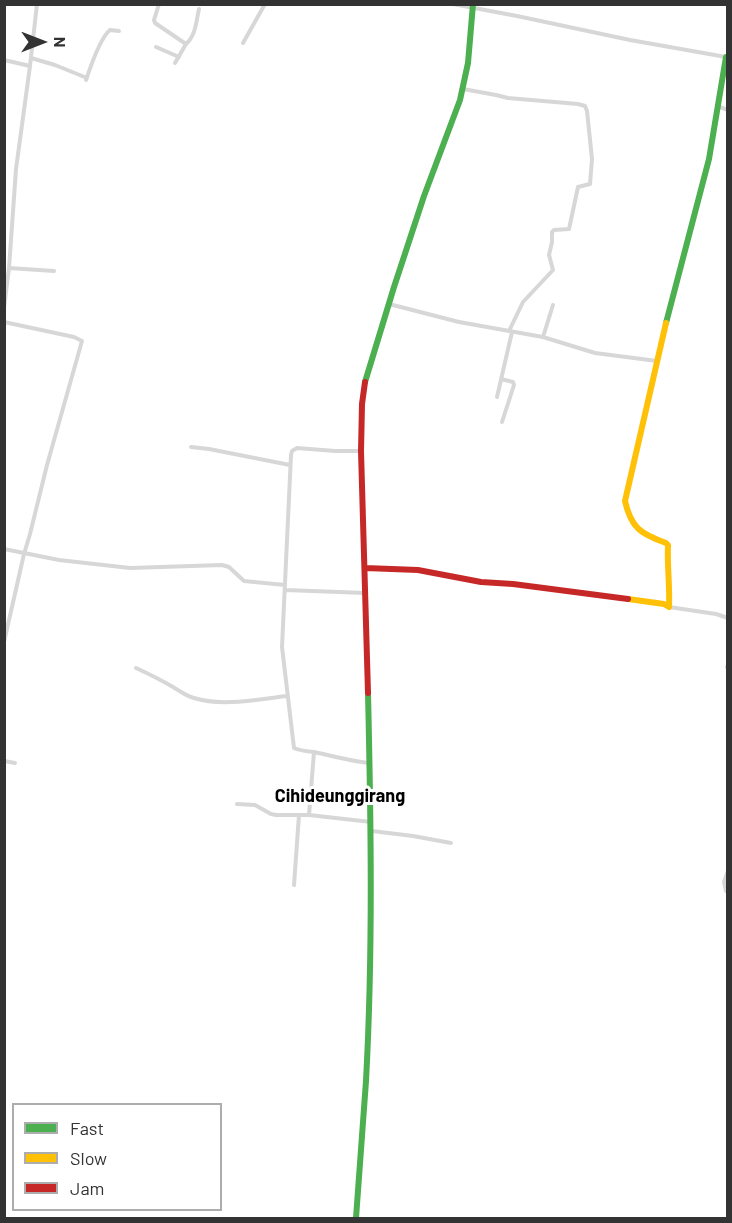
<!DOCTYPE html>
<html>
<head>
<meta charset="utf-8">
<style>
	body { margin:0 }
	#map { position:relative; width:732px; height:1223px; overflow:hidden; background:#fff; font-family:Barlow,sans-serif }
	canvas { display:block }
	.frame { position:absolute; inset:0; border:6px solid #333; pointer-events:none }
	.legend { position:absolute; left:12px; top:1103px; width:210px; height:108px; box-sizing:border-box; background:#fff; border:2px solid #adadad; margin:0; padding:8px 10px; list-style:none; font-size:18px; color:#333 }
	.legend li { display:flex; align-items:center; gap:12px; height:30px }
	.legend b { width:30px; border:2px solid #adadad }
	.north { position:absolute; left:12px; top:12px; width:60px; height:60px; -webkit-text-stroke:4px #fff; paint-order:stroke; rotate:90deg; font-size:16px; font-weight:700; line-height:24px; text-align:center; color:#333 }
	.north::after { content:''; display:block; margin:auto; width:21px; height:27px; background:#333; clip-path:polygon(50% 0,100% 100%,50% 72%,0 100%) }
</style>
</head>
<body>
<div id="map">
<canvas width="732" height="1223"></canvas>
<div class="frame"></div>
<ul class="legend">
<li><b style="height:8px;background:#4caf50"></b>Fast</li>
<li><b style="height:8px;background:#ffc107"></b>Slow</li>
<li><b style="height:8px;background:#c62828"></b>Jam</li>
</ul>
<div class="north">N</div>
</div>
<script>
const ctx = document.querySelector('canvas').getContext('2d');
ctx.lineJoin = 'round';
function stroke(path, color, width, dash) { ctx.strokeStyle = color; ctx.lineWidth = width; ctx.lineCap = dash ? 'butt' : 'round'; ctx.setLineDash(dash || []); ctx.stroke(path); }
function write(font, color, halo, rows, align = 'center') {
  ctx.font = font + ' Barlow,sans-serif'; ctx.lineWidth = 6; ctx.setLineDash([]); ctx.textBaseline = 'middle'; ctx.strokeStyle = halo; ctx.fillStyle = color; for (const [text, x, y, turn = 0] of rows) {
    ctx.save(); ctx.translate(x, y); ctx.rotate((+turn || 0) * Math.PI / 180); ctx.textAlign = isNaN(turn) ? turn : align; if (halo) ctx.strokeText(text, 0, 0); ctx.fillText(text, 0, 0); ctx.restore();
  }
}
stroke(new Path2D(`
	M159,4L154,20L155,23L186,44L175,63
	M453,4L517,16L630,40L726,57
	M243,43L265,4
	M186,44C196,35 196,22 199,9
	M156,47L179,57
	M31,58L55,65L87,78
	M4,60L30,66
	M86,80C90,68 101,37 110,30L119,31
	M463,89L496,95L508,98L578,104L585,106L587,111L592,159L590,184L578,187L569,229L554,230L552,232V242L549,255L553,270L523,302L509,331
	M717,106L728,110
	M9,268L54,271
	M389,304L459,322L543,337L595,353L657,361
	M4,308L9,268L16,169L30,66L37,4
	M4,322L74,337L82,341L47,465L30,534L24,554L4,642
	M543,337L553,305
	M501,379L513,382L514,385L502,422
	M497,397L512,332
	M191,447L209,449L290,465
	M360,451H335L297,448L292,451L291,455L282,647L294,748C301,751 307,751 314,752C333,756 350,761 369,763
	M4,549L59,560L130,568L222,565L229,567L244,581L285,585
	M285,590L365,593
	M669,607L716,614L728,618
	M727,667L728,666
	M136,668C149,674 161,680 173,687C180,691 186,696 194,698C222,707 259,699 287,696
	M4,761L15,763
	M237,804L255,805L271,814L276,815H309L371,822
	M309,815L314,752
	M372,831L413,836L451,843
	M728,871L724,882L726,891L728,892
	M294,885L299,815`), '#d7d7d7', 4);
stroke(new Path2D(`
	M666,323L709,159L726,57
	M365,382L394,287L424,196L460,100L468,63L473,4
	M356,1218C359,1172 363,1127 366,1081C373,952 371,822 368,693`), '#4caf50', 6);
stroke(new Path2D(`
	M628,599L664,604L669,607C670,586 667,566 668,545L666,543C641,534 631,528 625,501L666,323`), '#ffc107', 6);
stroke(new Path2D(`
	M365,382L362,404L361,451L368,693
	M365,568L418,570L481,582L513,584L628,599`), '#c62828', 6);
write('bold 18px', '#000', '#fff', [
	["Cihideunggirang",340,796]
]);
</script>
</body>
</html>
